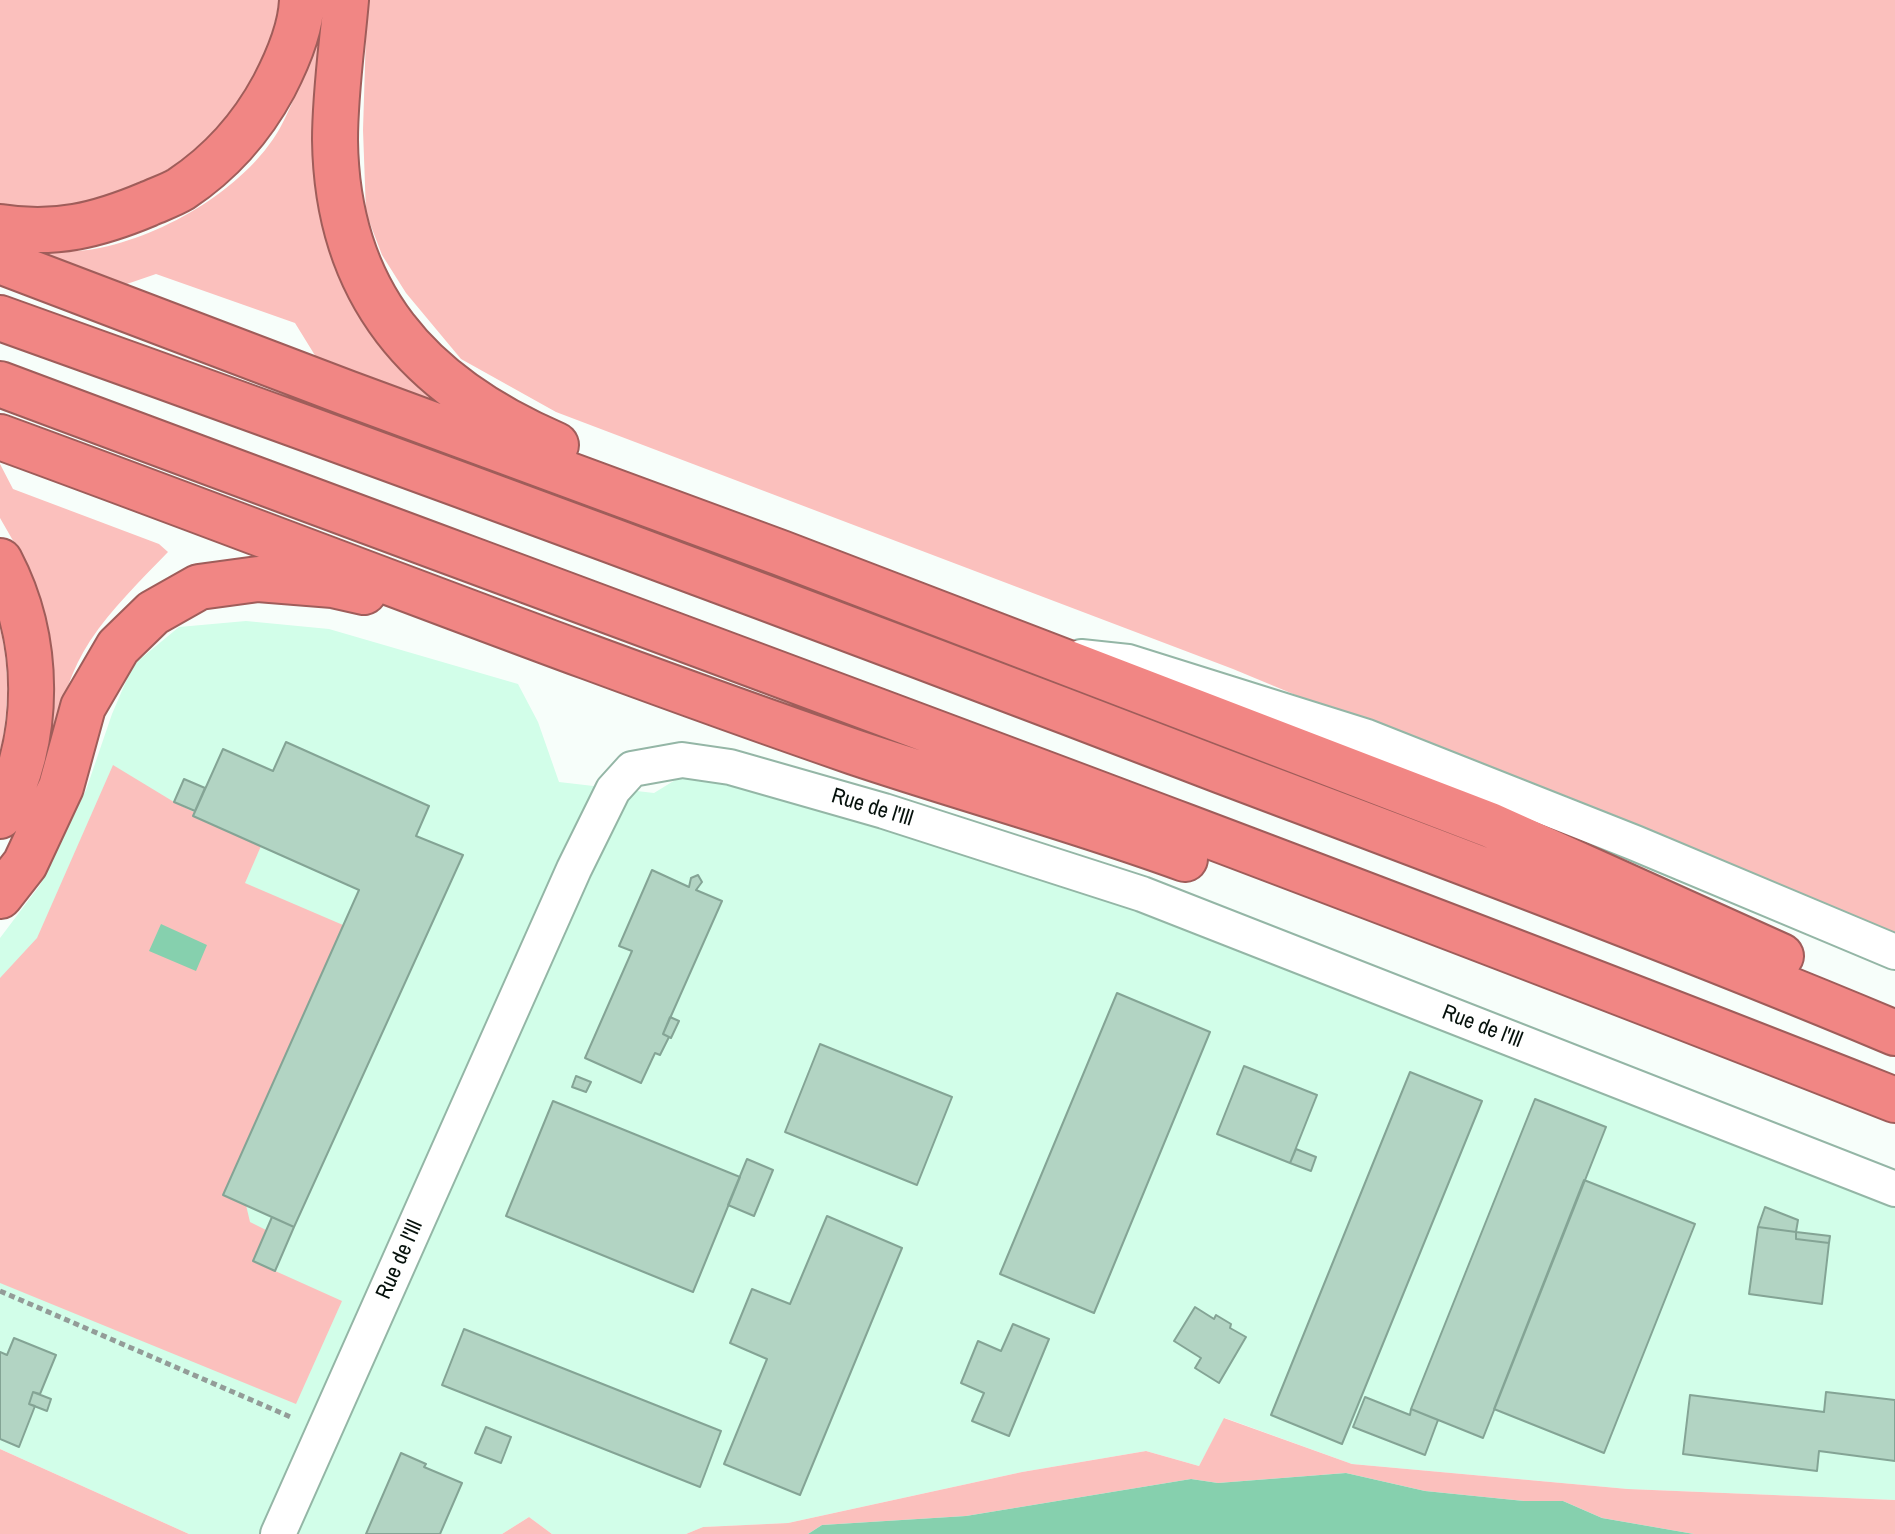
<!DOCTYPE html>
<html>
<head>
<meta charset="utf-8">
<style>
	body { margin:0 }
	canvas { display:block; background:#f7fefa }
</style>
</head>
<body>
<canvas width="1895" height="1534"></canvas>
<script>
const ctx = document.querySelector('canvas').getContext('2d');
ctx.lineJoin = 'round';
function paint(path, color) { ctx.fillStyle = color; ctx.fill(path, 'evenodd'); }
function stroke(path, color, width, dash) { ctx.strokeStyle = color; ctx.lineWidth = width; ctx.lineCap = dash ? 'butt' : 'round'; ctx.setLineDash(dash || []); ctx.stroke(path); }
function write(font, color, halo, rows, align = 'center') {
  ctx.font = font + ' "Archivo Narrow",sans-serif'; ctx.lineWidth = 7; ctx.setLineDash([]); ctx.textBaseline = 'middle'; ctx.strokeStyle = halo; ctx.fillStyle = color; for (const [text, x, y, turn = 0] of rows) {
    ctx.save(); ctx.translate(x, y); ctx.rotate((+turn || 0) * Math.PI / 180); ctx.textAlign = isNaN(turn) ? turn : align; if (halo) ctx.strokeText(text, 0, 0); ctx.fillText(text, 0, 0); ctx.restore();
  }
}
paint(new Path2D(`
	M246,621L329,629L518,684L538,722L559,782L654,793L685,774L721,778L1114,888L1895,1203V1500L1628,1489L1352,1464L1225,1418L1199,1466L1146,1451L1022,1472L788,1523L703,1527L686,1534H552L529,1517L502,1534H189L0,1449V938L40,885L86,790L112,714L133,665L179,627Z`), '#d2fee9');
paint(new Path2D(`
	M0,0H279C265,96 194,179 98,202C66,210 32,209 0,207Z
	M323,0L317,166L320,217L335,269L378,343L407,373L457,411L316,357L295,323L156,274L121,286L38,252C55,251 72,252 88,250C157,240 245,190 280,128C302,88 312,44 323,0Z
	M367,0H1895V944L1233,669L556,412L461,359L406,293L382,255L366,213L363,130Z
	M0,464L13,489L159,544L168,552C141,580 112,608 90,641C72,668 62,701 54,733L48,731L37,596L23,558L0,518Z
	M0,628C10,669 9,711 0,752Z
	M113,765L174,802L261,846L245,883L343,925L223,1194L246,1205L250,1222L266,1230L253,1261L342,1301L296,1404L0,1283V978L37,938Z
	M1224,1418L1352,1464L1628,1489L1895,1500V1534H1694L1602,1518L1563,1501H1524L1425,1491L1346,1473L1218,1483L1191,1479L966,1516L822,1525L808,1534H686L703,1527L788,1523L1022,1472L1146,1451L1199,1466Z
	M0,1449L189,1534H0Z
	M529,1517L552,1534H502Z`), '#fbc0bd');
paint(new Path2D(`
	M161,924L207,945L196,971L149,951Z
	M1346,1473L1425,1491L1524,1501H1563L1602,1518L1694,1534H808L822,1525L966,1516L1191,1479L1218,1483Z`), '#86d0ae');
const building = new Path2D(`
	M286,742L429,806L416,836L463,855L294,1227L223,1195L359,890L193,816L223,749L273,771Z
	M184,779L205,788L195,811L174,802Z
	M652,870L689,887L691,878L698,875L702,882L696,890L722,901L663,1034L669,1037L660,1055L655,1053L641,1083L585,1058L632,951L619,946Z
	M1117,993L1210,1032L1094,1313L1000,1274Z
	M670,1017L679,1021L671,1038L663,1034Z
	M820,1044L952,1097L917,1185L785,1132Z
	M1244,1066L1317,1095L1290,1163L1217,1134Z
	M1410,1072L1482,1101L1342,1444L1271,1415Z
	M576,1076L591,1082L586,1092L572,1087Z
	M1535,1099L1606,1127L1483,1438L1411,1409Z
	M553,1101L740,1177L693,1292L506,1216Z
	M1296,1149L1316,1157L1311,1171L1290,1163Z
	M747,1159L773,1170L754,1216L728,1205Z
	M1584,1180L1695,1224L1604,1453L1494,1409Z
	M1765,1207L1798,1220L1796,1232L1758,1227Z
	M827,1216L902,1248L800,1495L724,1464L767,1359L730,1343L752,1289L790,1304Z
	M272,1217L294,1227L275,1271L253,1261Z
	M1758,1227L1796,1232V1239L1829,1243L1822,1304L1749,1294Z
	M1796,1232L1830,1236L1829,1243L1796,1239Z
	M1195,1307L1214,1319L1216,1315L1231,1324L1230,1328L1246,1337L1219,1383L1195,1368L1201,1358L1174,1341Z
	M1013,1324L1049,1339L1009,1436L972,1421L984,1393L961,1383L978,1341L1001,1351Z
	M464,1329L721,1431L700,1487L442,1385Z
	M14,1338L56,1355L40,1394L33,1392L29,1404L35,1406L19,1447L0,1439V1352L7,1355Z
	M33,1392L51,1399L47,1411L29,1404Z
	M1826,1392L1895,1400V1461L1819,1451L1817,1471L1683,1454L1690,1395L1824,1412Z
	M1365,1397L1410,1415L1411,1409L1438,1420L1425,1455L1353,1427Z
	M486,1427L511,1437L501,1463L475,1453Z
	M401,1453L426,1464L424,1467L462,1483L440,1534H366Z`);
paint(building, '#b2d4c3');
stroke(building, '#84a495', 2);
const minor = new Path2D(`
	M1081,657L1128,662L1367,737L1635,843L1895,952
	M278,1534L574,869L613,790L632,769L682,760L730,767L884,811L1142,894L1895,1189`);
const highway = new Path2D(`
	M346,0C342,46 335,94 335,140C337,294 419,386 556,445
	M0,227C55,236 98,225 148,204C159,199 171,195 181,189C220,163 252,127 274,86C287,61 301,29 302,0
	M0,261L347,393L781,553L1490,825L1781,956
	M0,318C409,464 816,615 1222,771C1447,856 1673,940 1895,1033
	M0,384C633,621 1267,852 1895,1100
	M0,437C285,541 567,653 854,752C964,789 1076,819 1185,859
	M0,561C41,639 42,738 0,816
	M0,896L25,864L61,787L83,707L118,647L153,613L199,587L258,579L333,585L364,592`);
stroke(minor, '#94b6a6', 38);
stroke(highway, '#9f5d5a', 48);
stroke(new Path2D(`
	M0,1291L293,1418`), '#939c98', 5, [6, 4]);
stroke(minor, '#fff', 34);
stroke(highway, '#f18684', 44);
write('22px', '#06110c', '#fff', [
	["Rue de l'Ill",872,808,17],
	["Rue de l'Ill",1482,1027,21],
	["Rue de l'Ill",400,1260,-66]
]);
</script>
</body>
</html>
